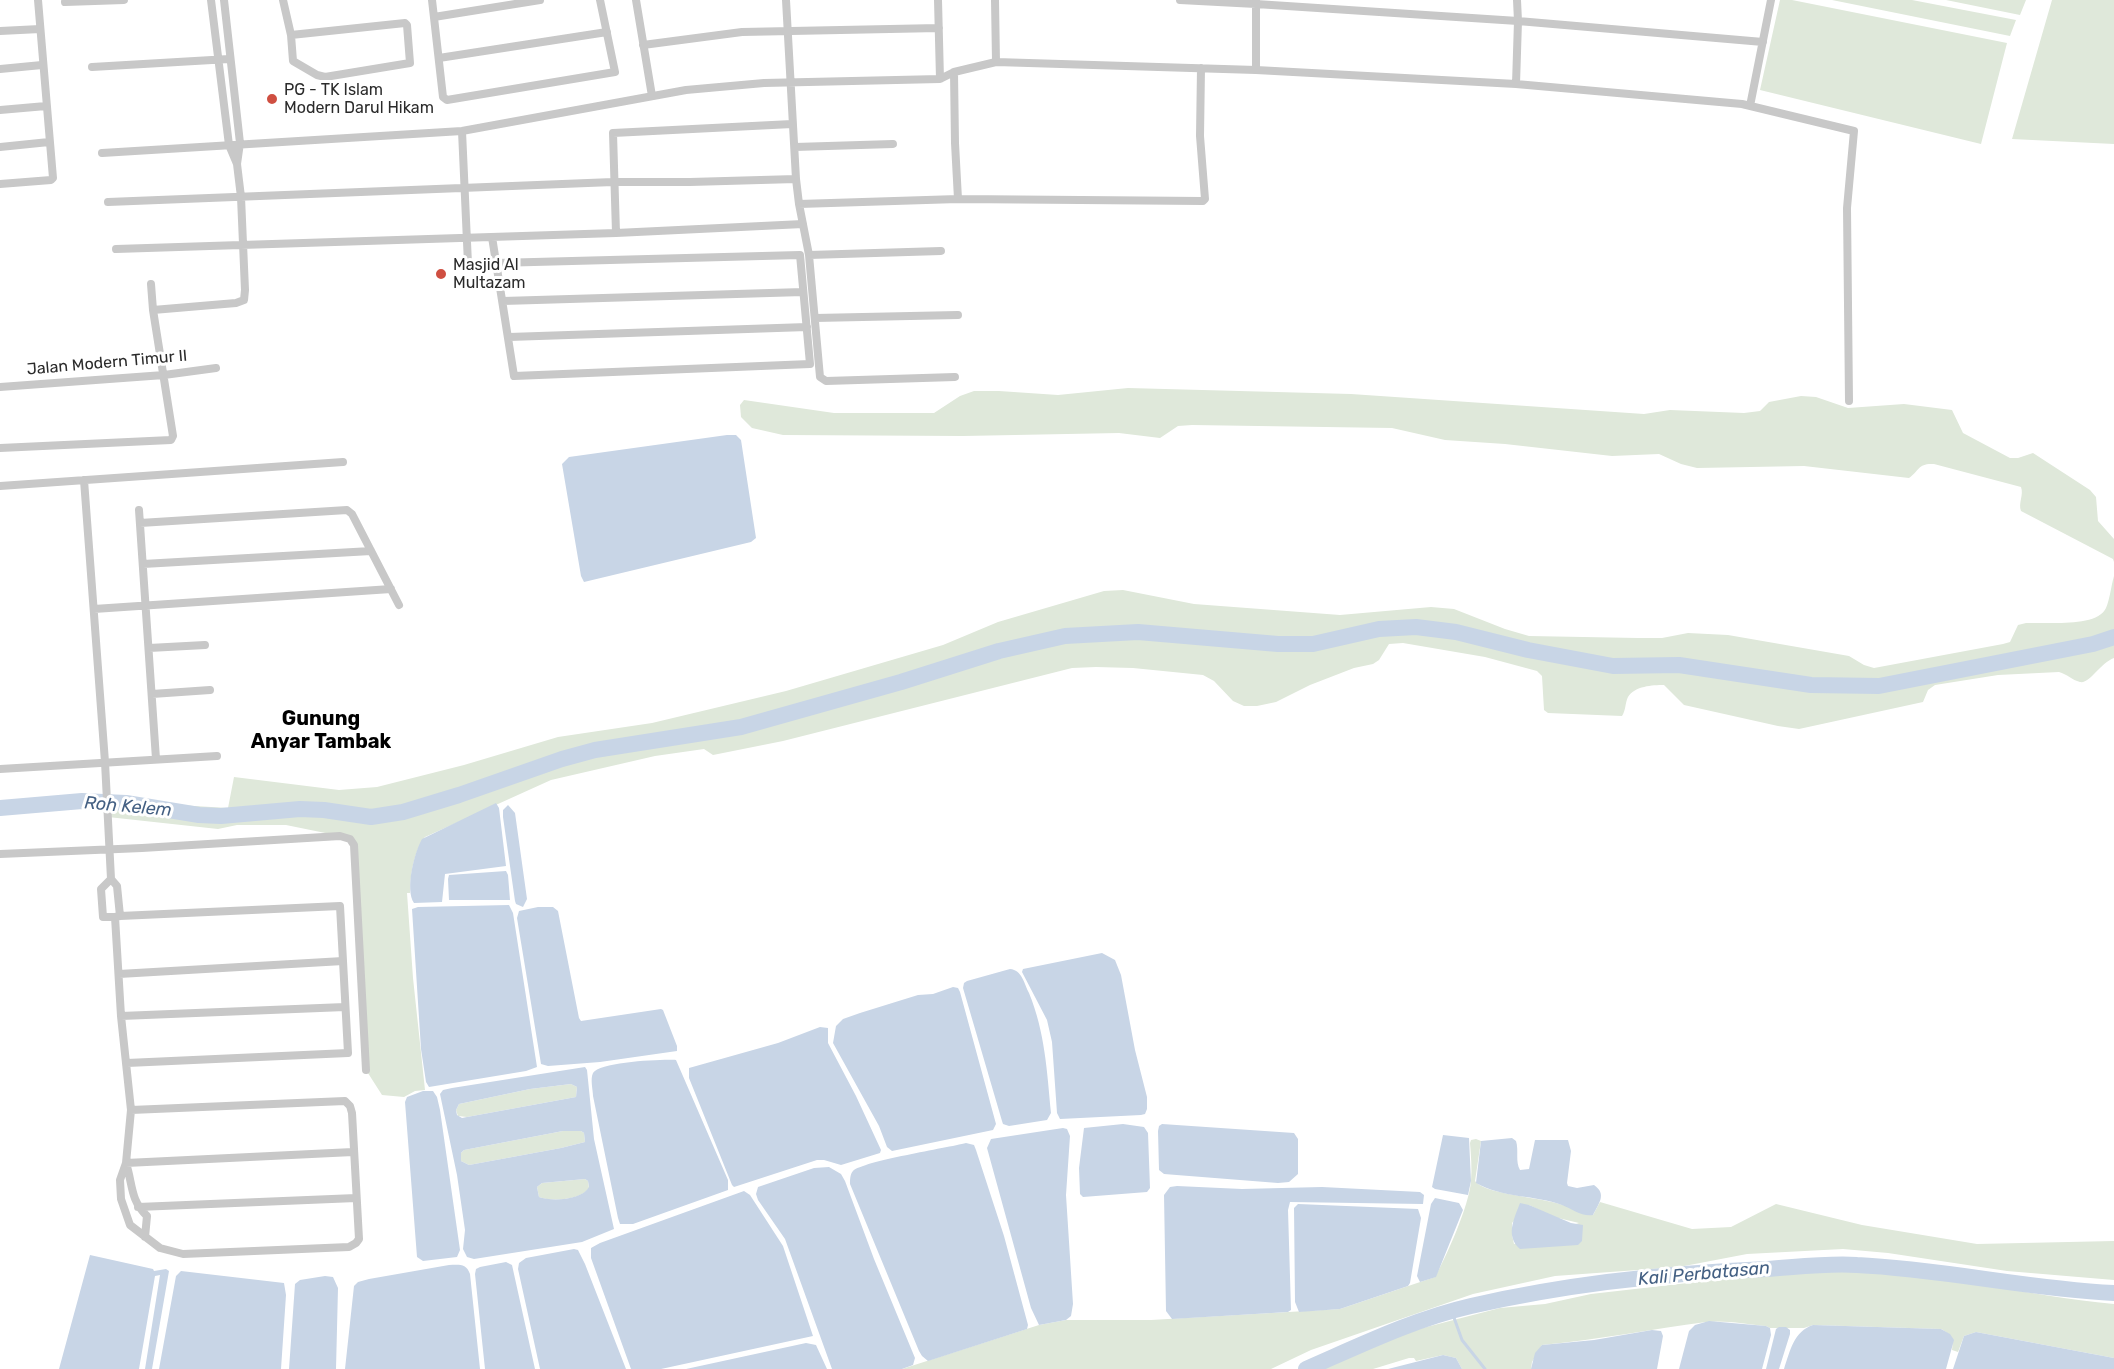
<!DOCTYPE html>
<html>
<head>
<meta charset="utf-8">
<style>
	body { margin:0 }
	canvas { display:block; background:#fff }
</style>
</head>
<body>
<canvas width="2114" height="1369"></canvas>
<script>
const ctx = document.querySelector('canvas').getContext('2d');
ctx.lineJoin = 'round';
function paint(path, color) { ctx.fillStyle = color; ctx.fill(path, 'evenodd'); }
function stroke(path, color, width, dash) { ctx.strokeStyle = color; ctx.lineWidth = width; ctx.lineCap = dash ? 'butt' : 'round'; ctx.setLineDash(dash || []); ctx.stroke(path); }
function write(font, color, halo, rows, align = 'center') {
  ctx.font = font + ' Rubik,sans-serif'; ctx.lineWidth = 6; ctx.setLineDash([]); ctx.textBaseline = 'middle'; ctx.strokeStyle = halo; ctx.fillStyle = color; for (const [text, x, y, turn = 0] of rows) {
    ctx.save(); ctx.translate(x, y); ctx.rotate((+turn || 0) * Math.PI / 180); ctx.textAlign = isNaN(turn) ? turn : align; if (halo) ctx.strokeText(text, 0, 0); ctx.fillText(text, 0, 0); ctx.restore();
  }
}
paint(new Path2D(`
	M1780,0H1792L2007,43L1981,144L1760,90Z
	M1832,0H1912L2016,20L2010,36Z
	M1946,0H2026L2020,15Z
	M2052,0H2114V144L2012,139Z
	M1128,388L1351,394L1644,414L1670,410L1744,413L1760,411L1769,402L1801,396L1816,397L1848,408L1904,404L1952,410L1963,433L2010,458H2018L2033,453L2090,490L2096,497L2098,521L2114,539V562L2113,559L2021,511C2018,503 2024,495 2021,487L1934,464C1918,463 1920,470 1909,478L1804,466L1697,468L1681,464L1659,454L1612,456L1505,444L1445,440L1392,428L1192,425L1178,426L1160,438L1119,433L963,436L783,435L752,428L741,417L740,405L744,400L834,413H934L960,396L974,391H999L1058,395Z
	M2114,576V658C2100,663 2090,684 2080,682C2072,680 2067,674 2059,672L1998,675L1935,685L1928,690L1923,702L1799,729L1778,726L1684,705L1664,685C1652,685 1635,686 1628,697C1625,703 1626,710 1622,716L1548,713L1544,710L1542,676L1537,671L1485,657L1403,643L1389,644L1379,660L1373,664L1354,668L1310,685L1276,702L1257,706H1244L1233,701L1214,681L1203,675L1133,668L1096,667L1072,668L783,741L713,755L704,749L655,756L551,780L425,837C414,850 410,876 410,893H407L413,978L425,1090L415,1091L404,1097L382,1095L366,1070L354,845L340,836L286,825H237L218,829L108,817L107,794L178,805L228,808L234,777L339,790L377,787L464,765L558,737L652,723L786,691L943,645L998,622L1104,591L1123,590L1194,604L1340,615L1431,607L1454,609L1505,629L1529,636L1638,638H1662L1688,633L1728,635L1849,656L1864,665L1874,668L2003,644L2010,642L2018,625L2026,623C2045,622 2097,628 2106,608C2110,599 2111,586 2114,576Z
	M571,1084L577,1087L576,1097L467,1117L458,1116L456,1110L459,1104L530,1089Z
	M563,1131H581L584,1133L585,1142L561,1148L469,1165L461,1161V1153L464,1150Z
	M1476,1139L1481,1141L1475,1181C1484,1193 1531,1197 1547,1201C1563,1204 1578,1210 1593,1215L1600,1202L1692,1229L1731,1227L1776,1204L1862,1225L1977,1244L2114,1241V1280L2007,1271L1888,1253L1843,1249L1747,1254L1679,1267L1555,1276L1473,1294L1311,1350L1271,1369H902L1039,1325L1066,1320H1151L1340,1309L1435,1277C1447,1255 1469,1206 1471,1181C1472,1168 1471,1155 1470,1143L1471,1140ZM1529,1205L1554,1217L1579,1223L1514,1244L1512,1235V1223Z
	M585,1179L588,1181L589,1188C581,1200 552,1202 539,1197L537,1187L542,1183Z
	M1848,1269C1937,1271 2025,1296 2114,1304V1358L1976,1332L1964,1336L1958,1352L1952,1350C1954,1338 1952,1335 1941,1329L1813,1325L1804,1328H1770L1766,1326C1747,1324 1725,1320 1706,1322C1653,1329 1597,1340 1542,1345L1532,1362L1531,1369H1462L1456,1358L1443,1355L1416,1361L1414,1358H1409L1373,1369H1317L1382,1341L1415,1330L1500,1308L1545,1304L1591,1294L1758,1275Z`), '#dfe8da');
paint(new Path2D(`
	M727,435H736L741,440L756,538L751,542L584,582L581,576L562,464L569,457Z
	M496,803L499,808L506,866L445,874L442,902L414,903C405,890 414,853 422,839Z
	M508,805L515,813L527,899L523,907L516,904L515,901L503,817V810Z
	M506,871L508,875L510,900H449L448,879L449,875Z
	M509,905L513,913L537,1067L526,1071L429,1087L426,1082L421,1049L412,909L418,907Z
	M538,907H553L558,911L579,1018L581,1021L661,1009L663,1010L677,1046V1051L600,1062L548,1066L541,1064L517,918L519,911Z
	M1102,953L1115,960L1121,975L1135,1050L1147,1097V1109L1145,1114L1141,1115L1060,1119L1057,1113L1052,1042L1047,1020L1022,972L1023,969Z
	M1010,969C1022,970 1024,983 1029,993C1045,1032 1047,1071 1051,1113L1047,1120L1009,1126L1003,1124L1002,1121L963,988L964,983L967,981Z
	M953,987L958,988L960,992L996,1124L993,1130L892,1151L887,1147L879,1126L833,1043L836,1026L843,1019L860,1013L918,995L933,994Z
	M820,1027L828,1028V1043L856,1096L881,1150L880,1153L841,1165L824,1160H817L734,1187L732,1185L689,1078V1068L778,1043Z
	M676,1060L728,1180V1190L633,1224H620L618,1218L593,1096C593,1090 590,1079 593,1073C600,1062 662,1059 676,1060Z
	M585,1067L587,1070L594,1139L614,1229L582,1242L474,1259L467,1257L463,1249L465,1230L457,1175L440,1094L443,1090L452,1088ZM571,1084L577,1087L576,1097L467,1117L462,1118L457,1115L456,1110L459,1104L530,1089ZM563,1131H581L584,1133L585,1142L561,1148L469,1165L461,1161V1153L464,1150ZM585,1179L588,1181L589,1187C582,1200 552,1202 539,1197L537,1187L542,1183Z
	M423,1091H433L437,1097L440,1110L460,1250L457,1257L423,1261L417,1257L405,1102L407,1097Z
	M1123,1124L1144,1127L1148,1133L1150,1188L1147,1192L1083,1197L1080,1194L1079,1168L1084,1128Z
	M1162,1124L1294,1133L1298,1139V1174L1289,1182L1278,1183L1164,1174L1159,1170L1158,1131L1159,1126Z
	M1063,1128L1067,1129L1070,1136L1066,1195L1073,1304L1071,1316L1066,1320L1039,1325L1031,1308L987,1148L991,1139Z
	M1443,1135L1469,1138L1471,1181L1468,1195L1435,1189L1432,1187Z
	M1512,1138L1516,1141C1519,1150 1515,1162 1520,1170L1529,1169L1535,1140H1568L1571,1151L1567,1183L1568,1186L1577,1188L1594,1185C1607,1194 1599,1203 1593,1215C1582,1217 1572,1209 1562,1205C1535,1195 1502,1198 1476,1183L1481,1141Z
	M966,1143L974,1145L976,1150L1004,1236L1028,1325L1027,1329L928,1361L922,1356L919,1351L850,1184C850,1180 850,1174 853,1171C863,1161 947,1148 966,1143Z
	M829,1167L841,1174L845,1181L874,1259L915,1358L913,1365L902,1369H832L785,1239L758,1200L756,1194L758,1187L814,1168Z
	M1177,1186L1242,1189L1322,1187L1420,1192L1424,1195L1423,1204L1290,1202L1288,1210L1291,1310L1288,1312L1172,1319L1166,1311L1164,1195L1170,1187Z
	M744,1191L750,1195L783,1246L813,1336L661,1369H631L591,1258V1248L600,1243Z
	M1435,1198L1459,1203L1463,1210L1436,1277L1420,1282L1417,1276L1431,1204Z
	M1520,1203L1529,1205L1571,1223L1583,1225L1582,1241L1578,1245L1520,1249C1505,1236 1514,1219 1520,1203Z
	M1298,1204L1418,1209L1421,1218L1410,1283L1408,1286L1340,1309L1299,1312L1295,1302L1294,1208Z
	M574,1249L578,1250L585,1264L626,1369H540L518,1269L519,1263L526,1258Z
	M90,1255L153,1269L154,1271L166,1269L169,1271L152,1369H145L160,1275L155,1276L139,1369H59Z
	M506,1262L512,1265L535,1369H485L475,1274L476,1269L480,1267Z
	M449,1265C459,1265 466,1263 470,1274L480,1369H345L354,1286L358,1282L369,1279Z
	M181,1271L284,1283L286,1295L281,1369H159L176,1276Z
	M325,1276L333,1277L338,1288L336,1369H289L295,1284L300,1280Z
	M1709,1321L1766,1326L1770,1328L1771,1335L1762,1369H1679L1689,1331L1695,1325Z
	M1813,1325L1941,1329L1950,1334L1954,1340L1946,1369H1784C1790,1351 1794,1331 1813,1325Z
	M1779,1327H1786L1790,1330V1334L1779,1369H1766L1776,1329Z
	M1652,1330L1661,1331L1663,1336L1657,1369H1531L1535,1353L1542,1345L1594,1340Z
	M1976,1332L2114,1358V1369H1953L1964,1336Z
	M806,1343L816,1345L827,1369H686Z
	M1443,1355L1456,1358L1462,1369H1388Z`), '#c8d5e6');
stroke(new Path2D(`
	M1452,1312L1462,1340L1485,1369`), '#c8d5e6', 3);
stroke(new Path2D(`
	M0,808L82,801L126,803L199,815L221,816L300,809L324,810L371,817L403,812L459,795L562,759L595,750L741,727L901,682L999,651L1065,636L1138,632L1278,644H1313L1379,629L1416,627L1456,632L1528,650L1613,666L1679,665L1811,685L1879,686L2093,644L2114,637
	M1306,1369C1359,1346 1414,1319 1471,1306C1566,1284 1669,1273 1767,1269C1797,1267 1828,1263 1857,1265C1944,1269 2028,1289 2114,1293`), '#c8d5e6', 16);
stroke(new Path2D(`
	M211,0L229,145L237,164
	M283,0L291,35L293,61L317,75L325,77L410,63L407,25L405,23L291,35
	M432,0L443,97L447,100L615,72L600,0
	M636,0L652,96
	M786,0L796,179L799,204L809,255L820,377L826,381L955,377
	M938,0L940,79
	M995,0L996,62
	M1180,0L1256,4V0
	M65,2L124,0
	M434,17L540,0
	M0,31L40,29
	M643,45L742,32L939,28
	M439,58L607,32
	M92,67L229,59
	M0,69L42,65
	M1256,70V4L1518,21L1517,0
	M954,72L955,143L958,199
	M1516,84L1518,21L1763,42
	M1750,106L1771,0
	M0,110L46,106
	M462,131L468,264
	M0,147L49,142
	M795,147L893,144
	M102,153L462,131L686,90L764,83L940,79L954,72L996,62L1256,70L1516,84L1742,104L1854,131L1847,208L1849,401
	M0,184L51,180L53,178L38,0
	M108,202L613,182H690L796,179
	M799,204L958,199L1203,201L1205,199L1200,136L1201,68
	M616,233L613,133L792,124
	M492,237L514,376L810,364L800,255L496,263
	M116,249L616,233L803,224
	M809,255L941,251
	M503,301L803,292
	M153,310L236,303L244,300L245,290L241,197L237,164L240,143L224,0
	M815,318L958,315
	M509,337L807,327
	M0,387L164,375L216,368
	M0,448L171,440L173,436L153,310L151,284
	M84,480L105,762L111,879L117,886L120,916L115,917L121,1016L131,1110L126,1163L120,1180L121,1199L130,1225L160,1248L183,1254L349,1247L356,1243L359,1239L352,1113L350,1106L345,1101L131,1110
	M0,486L343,462
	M139,510L156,759
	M140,523L347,510L352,514L399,605
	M143,564L371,551
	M94,609L391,589
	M149,648L205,645
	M152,694L210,690
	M0,769L217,756
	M0,854L142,848L340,836L350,839L354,845L366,1070
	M111,879L101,889L103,917H115
	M120,916L340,906L348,1053L127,1063
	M119,974L343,961
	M121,1016L345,1007
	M126,1163L353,1152
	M126,1163C133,1185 130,1200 147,1216L145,1237
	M138,1207L356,1198`), '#c8c8c8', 8);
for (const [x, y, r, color] of [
	[272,99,6,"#cf4f41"],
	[441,274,6,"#cf4f41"]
]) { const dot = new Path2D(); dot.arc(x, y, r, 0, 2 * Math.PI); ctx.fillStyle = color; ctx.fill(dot); stroke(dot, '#fff', 2); }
write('16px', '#2b2b2b', '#fff', [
	["PG - TK Islam",284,90],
	["Modern Darul Hikam",284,108],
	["Masjid Al",453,265],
	["Multazam",453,283]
], 'left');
write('16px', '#2b2b2b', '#fff', [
	["Jalan Modern Timur II",107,363,-5]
]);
write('italic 18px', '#446083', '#fff', [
	["Roh Kelem",128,807,5],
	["Kali Perbatasan",1704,1274,-5]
]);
write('bold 20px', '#000', '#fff', [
	["Gunung",321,719],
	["Anyar Tambak",321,742]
]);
</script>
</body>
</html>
